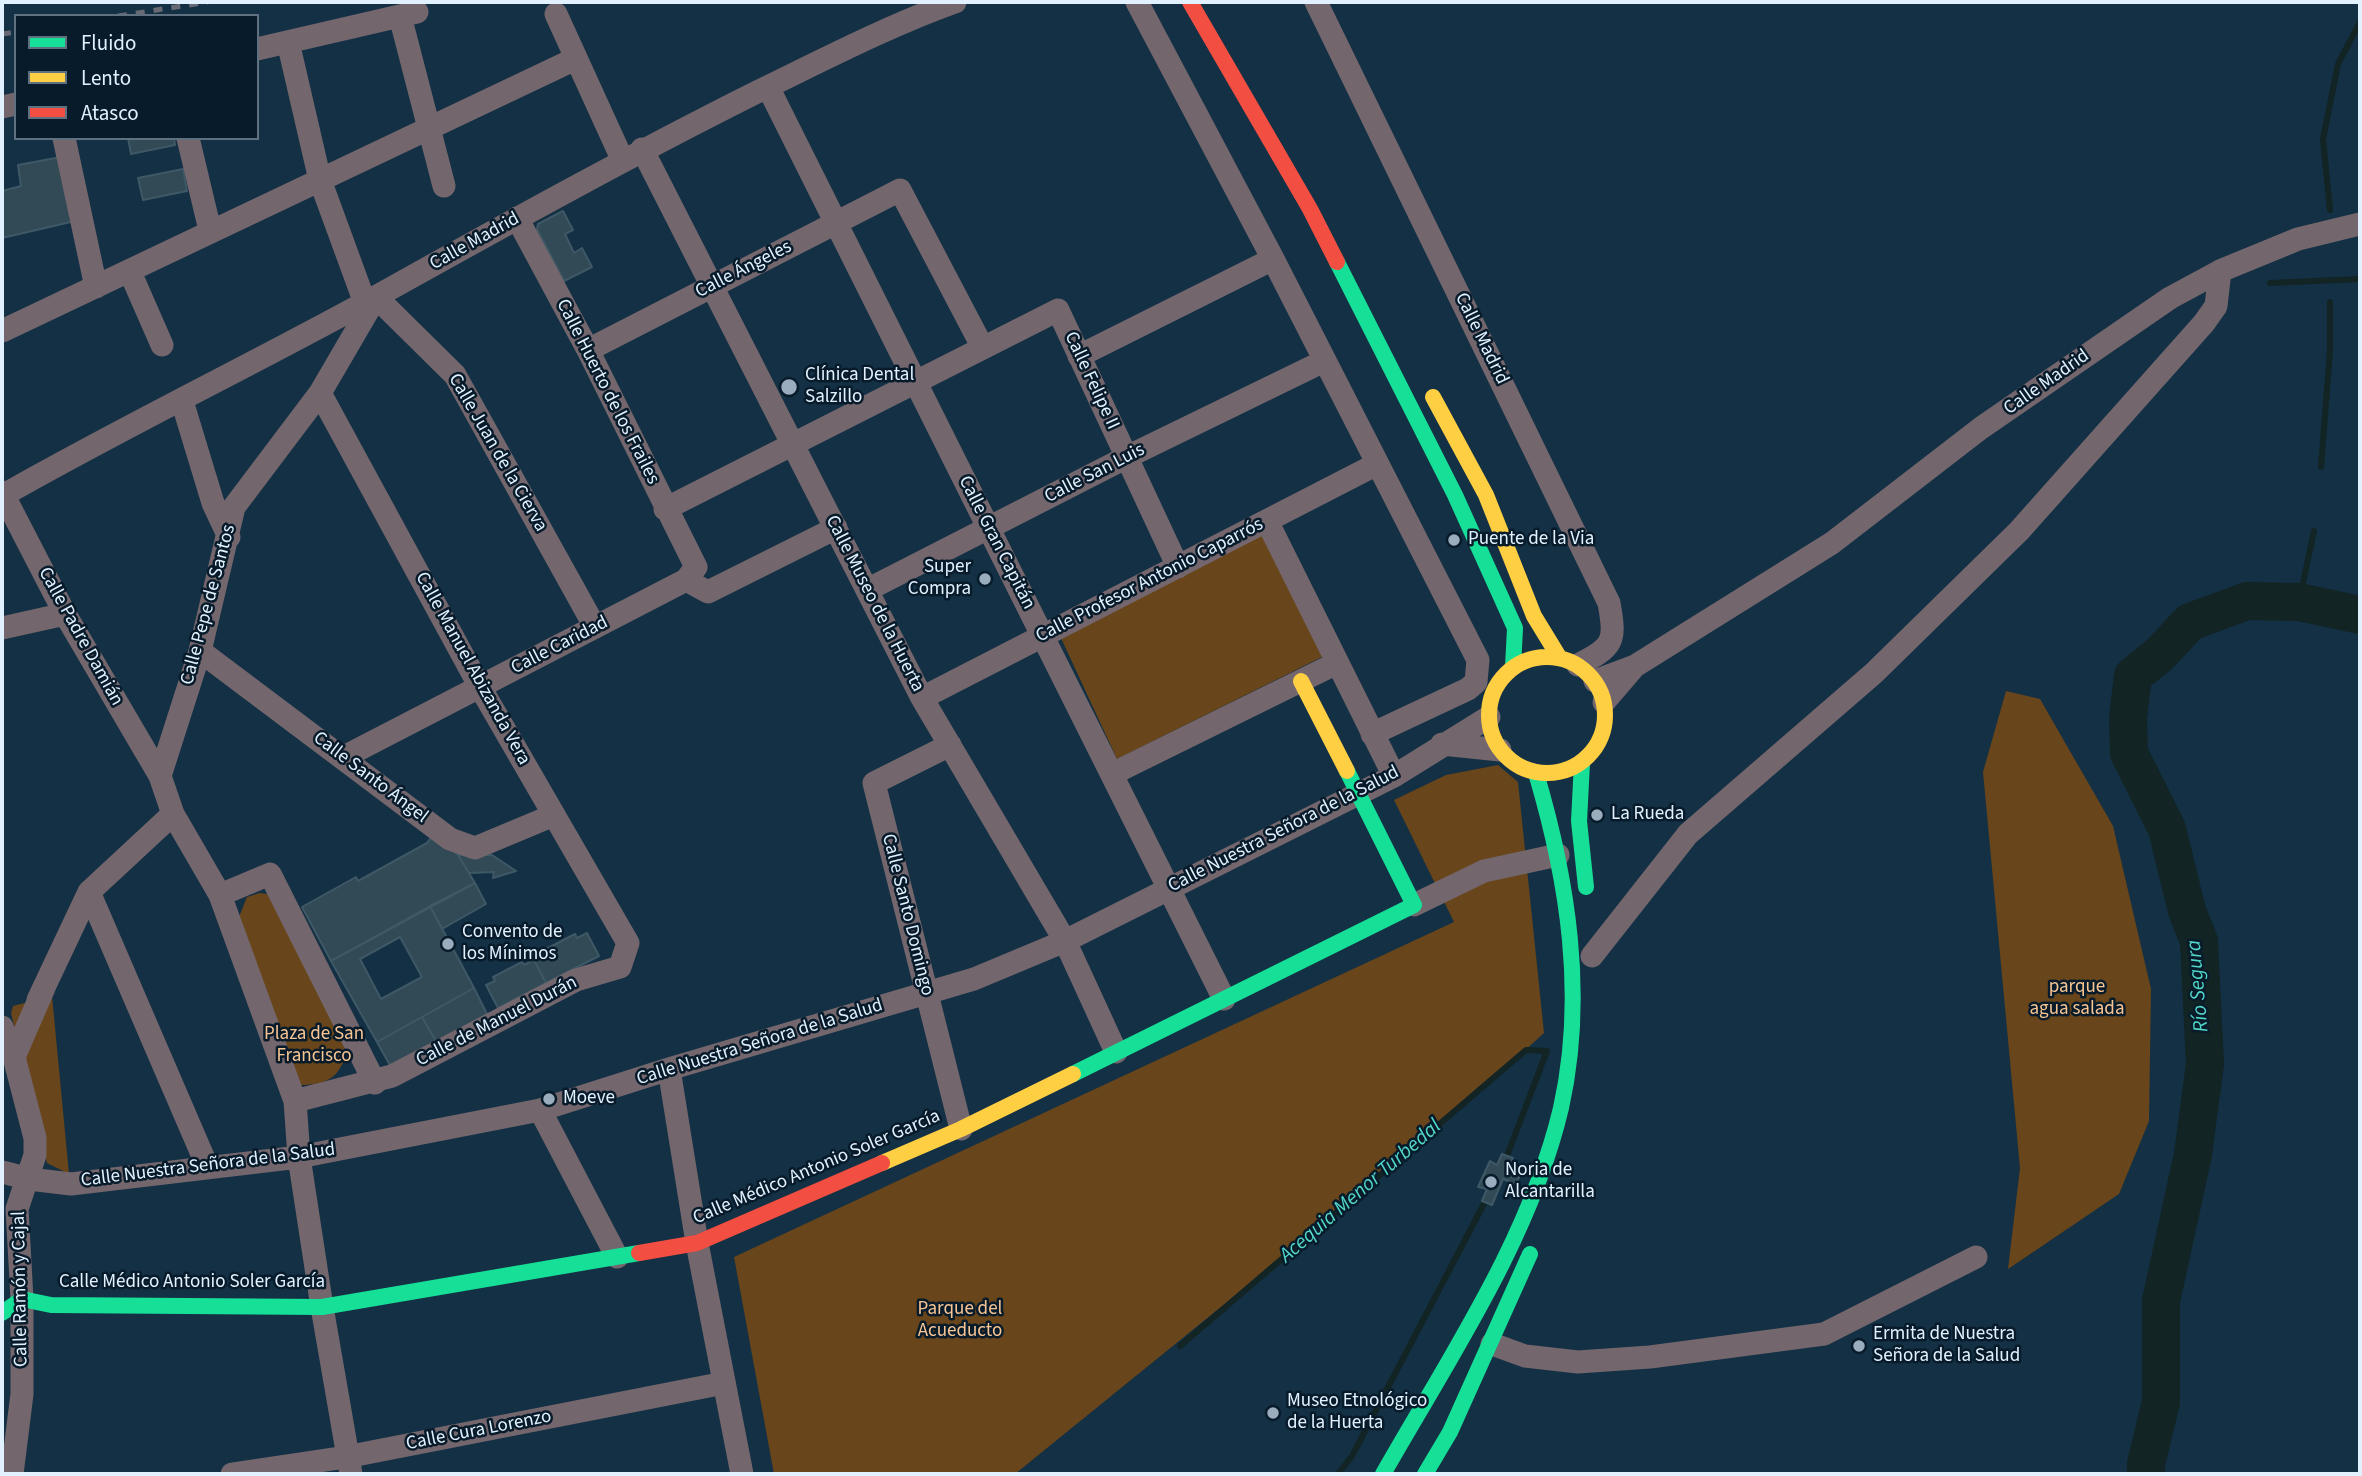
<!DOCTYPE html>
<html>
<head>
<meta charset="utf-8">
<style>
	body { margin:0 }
	#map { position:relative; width:2362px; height:1476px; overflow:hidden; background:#143044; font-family:"Source Sans 3",sans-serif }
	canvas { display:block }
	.frame { position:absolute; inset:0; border:4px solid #e2f1ff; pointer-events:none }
	.legend { position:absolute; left:14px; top:14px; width:245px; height:126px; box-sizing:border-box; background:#071b2b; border:2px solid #5f7180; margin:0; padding:9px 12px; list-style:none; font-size:21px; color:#e2f1ff }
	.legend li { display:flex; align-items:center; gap:14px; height:35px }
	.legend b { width:35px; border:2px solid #5f7180 }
</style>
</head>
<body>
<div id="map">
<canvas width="2362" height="1476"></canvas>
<div class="frame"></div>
<ul class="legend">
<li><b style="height:9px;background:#16e098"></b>Fluido</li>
<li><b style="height:9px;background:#ffcf43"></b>Lento</li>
<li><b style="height:9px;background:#f24e42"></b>Atasco</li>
</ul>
</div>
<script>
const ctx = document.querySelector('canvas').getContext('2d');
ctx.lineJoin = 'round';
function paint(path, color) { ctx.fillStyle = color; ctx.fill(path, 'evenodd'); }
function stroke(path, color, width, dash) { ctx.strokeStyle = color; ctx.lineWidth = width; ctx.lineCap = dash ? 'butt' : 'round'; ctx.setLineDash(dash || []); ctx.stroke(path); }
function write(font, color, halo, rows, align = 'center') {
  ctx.font = font + ' "Source Sans 3",sans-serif'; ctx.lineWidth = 5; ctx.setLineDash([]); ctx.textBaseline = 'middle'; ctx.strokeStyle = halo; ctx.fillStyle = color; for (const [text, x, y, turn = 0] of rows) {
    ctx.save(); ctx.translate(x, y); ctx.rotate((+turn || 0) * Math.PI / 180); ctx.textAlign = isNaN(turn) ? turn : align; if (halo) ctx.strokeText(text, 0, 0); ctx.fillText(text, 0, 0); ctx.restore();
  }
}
paint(new Path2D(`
	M1266,531L1326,655L1117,759L1061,638Z
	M2006,691L2040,699L2113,826L2151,989L2149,1121L2119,1194L2008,1269L2020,1168L1983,772Z
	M1498,765L1518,782L1544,1033L1423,1143L1015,1474H774L734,1257L1454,922L1394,800L1446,775Z
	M260,893L272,895L348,1045C342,1075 331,1085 299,1085L239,917L247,897Z
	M52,996L69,1174L47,1163L11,1013L13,1006Z`), '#68451a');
stroke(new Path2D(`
	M2330,210L2323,139L2338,64L2360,22
	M2270,283L2360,279
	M2321,467L2330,351V302
	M2299,602L2314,531
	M1180,1346L1526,1050L1547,1051L1505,1161
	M1338,1474L1352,1456L1488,1196`), '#122424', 6);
stroke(new Path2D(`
	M2146,1474V1464L2161,1402V1301L2193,1154L2205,1064L2199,941L2187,911L2167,829L2129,753L2128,718L2133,676L2160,654L2190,622L2247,601L2299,602L2360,615`), '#122424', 38);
const building = new Path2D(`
	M128,138H174L175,145L131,154Z
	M61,157L75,221L2,238V191L21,186L18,165Z
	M183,169L187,191L143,200L138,178Z
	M563,211L573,230L565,234L574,253L582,248L592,267L564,281L537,229L538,224Z
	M433,835L458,855L475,883L331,961L302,907L356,877L358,881L427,843Z
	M458,855H492L516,871L493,878L494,872L469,873Z
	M475,883L486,904L442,929L430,906Z
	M430,906L474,988L377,1042L331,961ZM400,937L422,977L381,999L360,959Z
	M587,933L599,956L546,983L534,960L548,953L546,949L575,934L577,938Z
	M534,960L546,983L498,1008L486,985L495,981L493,977L522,962L524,965Z
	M474,988L487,1014L437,1043L422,1017Z
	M422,1017L437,1043L392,1069L377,1042Z
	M1502,1154L1513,1158L1510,1167L1522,1171L1516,1184L1503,1179L1492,1205L1482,1201L1487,1189L1478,1187L1490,1161L1497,1165Z`);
paint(building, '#314a56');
stroke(building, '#3f5866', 2);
stroke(new Path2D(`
	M1137,2L1273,259L1478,660L1476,682L1468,689L1372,734
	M1316,2L1609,603C1616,642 1614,646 1578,665
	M556,14L623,161
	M400,16L444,186
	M288,42L320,180L365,303
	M257,49L417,12
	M768,87L1224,999
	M2,107L16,104
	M64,138L96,287
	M188,138L210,230
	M642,149L922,698L1065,941L1116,1052
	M130,272L162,345
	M2,331L575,59
	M588,350L900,190L983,348
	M1079,356L1273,259
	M182,401L213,503L229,537
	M2,492L65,614L160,776
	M2,496C128,424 260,361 388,290C510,222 633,154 759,91C823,60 888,26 955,2
	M665,509L1058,310L1178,567
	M1267,521L1394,776
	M686,580L708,592L836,528
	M867,590L1127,457L1324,361
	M2,628L65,614
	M200,651L450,839L475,848L554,815
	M1595,681L1635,666L1832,543L1981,428L2170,298L2220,271L2298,239L2360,224
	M922,698L1377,464
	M1604,702L1634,667
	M1442,744L1500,750
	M950,745L874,783L961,1129
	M344,757L686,580L696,567L588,350L517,218
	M1112,774L1337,663
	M89,892L208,1168
	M220,895L173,814L160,776L200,651L234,507L320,393L376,297L455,375L595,627
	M1414,905L1484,871L1558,855
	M1592,956L1688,834L1874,673L2019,531L2204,323L2216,306L2220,271
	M38,1000L89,892L173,814
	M2,1027L14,1057L35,1138V1155L17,1209L22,1299V1394L12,1474
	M14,1057L44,988
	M669,1069L697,1243L742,1474
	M295,1101L392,1076L576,980L620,967L628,943L480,687L320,393
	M540,1110L617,1257
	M2,1172L29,1179L71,1184L299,1157L540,1110L669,1069L974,979L1065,941L1394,776L1489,717
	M1492,1344L1525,1356L1578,1362L1650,1357L1824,1334L1976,1257
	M232,1474L346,1457L724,1383
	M351,1474L322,1307L299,1157L295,1101L220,895L270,874L375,1083`), '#73666d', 23);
stroke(new Path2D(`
	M1337,262L1455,495L1515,628L1513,667
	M1582,763L1579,821L1586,887
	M1073,1074L1414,905L1347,771
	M2,1313L22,1299L51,1305L322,1307L639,1253
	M1383,1474C1449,1358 1530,1239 1561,1108C1586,996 1568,881 1536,773
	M1425,1474L1450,1432L1530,1254`), '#16e098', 16);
stroke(new Path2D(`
	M1433,397L1486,495L1534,616L1559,657
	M1489 715a58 58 0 1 1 116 0a58 58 0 1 1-116 0Z
	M1301,681L1347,771
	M882,1163L961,1129L1073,1074`), '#ffcf43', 16);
stroke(new Path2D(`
	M1190,2L1310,209L1337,262
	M639,1253L697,1243L882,1163`), '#f24e42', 16);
stroke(new Path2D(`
	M118,16L208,2
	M2,34L16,32`), '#676973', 5, [9, 9]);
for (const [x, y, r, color] of [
	[789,387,9,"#9aadbe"],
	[1454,540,7,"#9aadbe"],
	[985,579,7,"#9aadbe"],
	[1597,815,7,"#9aadbe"],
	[448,944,7,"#9aadbe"],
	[549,1099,7,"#9aadbe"],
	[1491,1182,7,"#9aadbe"],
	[1859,1346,7,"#9aadbe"],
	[1273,1413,7,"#9aadbe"]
]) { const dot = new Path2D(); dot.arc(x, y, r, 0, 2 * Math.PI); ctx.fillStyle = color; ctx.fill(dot); stroke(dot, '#071b2b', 2.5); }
write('19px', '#e2f1ff', '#071b2b', [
	["Calle Madrid",475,242,-29],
	["Calle Ángeles",744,270,-27],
	["Calle Madrid",1481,339,64],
	["Calle Felipe II",1091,381,65],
	["Calle Madrid",2047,383,-35],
	["Calle Huerto de los Frailes",607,392,63],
	["Calle Juan de la Cierva",497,453,60],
	["Calle San Luis",1095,474,-27],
	["Calle Gran Capitán",996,543,63],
	["Calle Profesor Antonio Caparrós",1150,581,-27],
	["Calle Museo de la Huerta",874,604,63],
	["Calle Pepe de Santos",209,605,-75],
	["Calle Padre Damián",80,637,61],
	["Calle Caridad",560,646,-27],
	["Calle Manuel Abizanda Vera",472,669,61],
	["Calle Santo Ángel",370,778,37],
	["Calle Nuestra Señora de la Salud",1284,830,-27],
	["Calle Santo Domingo",907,915,76],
	["Calle de Manuel Durán",497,1022,-27],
	["Calle Nuestra Señora de la Salud",760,1043,-17],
	["Calle Nuestra Señora de la Salud",208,1166,-7],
	["Calle Médico Antonio Soler García",817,1168,-23],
	["Calle Médico Antonio Soler García",192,1283],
	["Calle Ramón y Cajal",21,1289,-91],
	["Calle Cura Lorenzo",479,1431,-11]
]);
write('19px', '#e2f1ff', '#071b2b', [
	["Clínica Dental",805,376],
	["Salzillo",805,398],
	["Puente de la Via",1468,540],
	["Super",971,568,"right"],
	["Compra",971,590,"right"],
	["La Rueda",1611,815],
	["Convento de",462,933],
	["los Mínimos",462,955],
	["Moeve",563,1099],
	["Noria de",1505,1171],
	["Alcantarilla",1505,1193],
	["Ermita de Nuestra",1873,1335],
	["Señora de la Salud",1873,1357],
	["Museo Etnológico",1287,1402],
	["de la Huerta",1287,1424]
], 'left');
write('19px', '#f8c593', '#071b2b', [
	["parque",2077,988],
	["agua salada",2077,1010],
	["Plaza de San",314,1035],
	["Francisco",314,1057],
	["Parque del",960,1310],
	["Acueducto",960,1332]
]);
write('italic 21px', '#52d7c9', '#071b2b', [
	["Río Segura",2199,986,-95],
	["Acequia Menor Turbedal",1361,1192,-41]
]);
</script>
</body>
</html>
